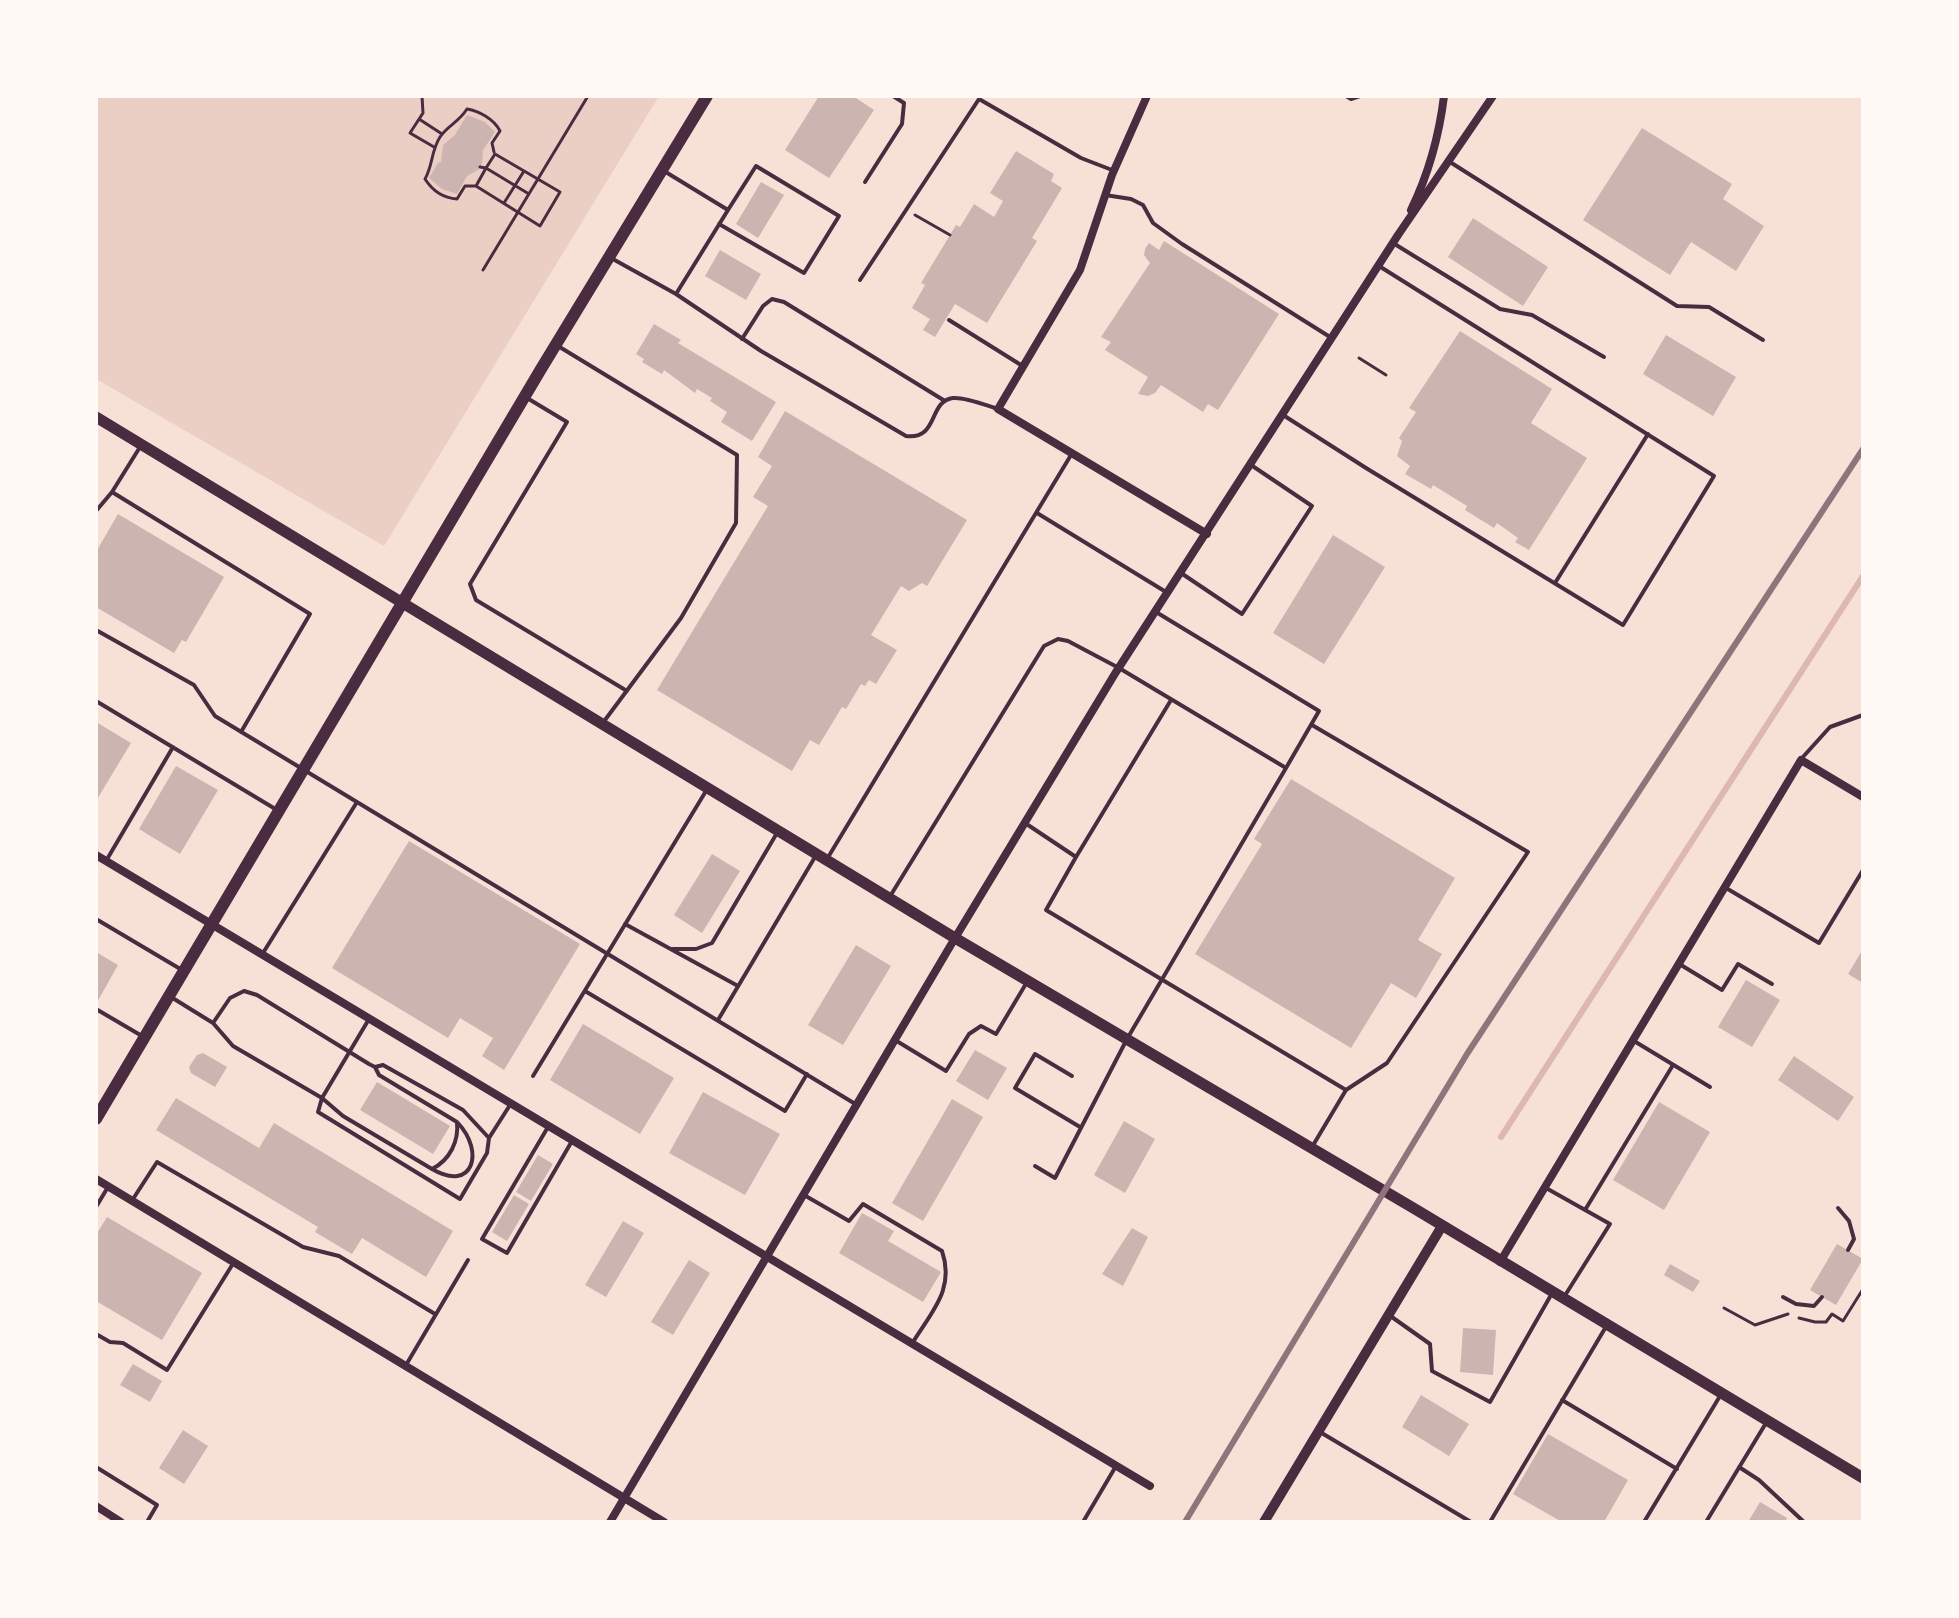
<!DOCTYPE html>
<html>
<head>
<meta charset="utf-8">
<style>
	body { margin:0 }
	#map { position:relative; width:1959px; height:1618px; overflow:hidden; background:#f7e1d7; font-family:"Titillium Web",sans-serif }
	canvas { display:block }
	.frame { position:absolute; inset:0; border:98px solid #fffaf5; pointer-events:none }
</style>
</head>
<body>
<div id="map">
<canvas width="1959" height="1618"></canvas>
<div class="frame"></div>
</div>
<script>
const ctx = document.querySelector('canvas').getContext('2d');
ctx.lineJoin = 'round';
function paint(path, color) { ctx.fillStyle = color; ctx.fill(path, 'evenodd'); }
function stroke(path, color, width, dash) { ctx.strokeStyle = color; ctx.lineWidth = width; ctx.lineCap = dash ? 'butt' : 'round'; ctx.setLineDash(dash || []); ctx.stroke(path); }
paint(new Path2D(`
	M96,96H659L384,546L96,379Z`), '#ebcfc5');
stroke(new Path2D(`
	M1501,1137L1863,576`), '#dcb8b0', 6);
paint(new Path2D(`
	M819,96H853L874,110L829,178L785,150Z
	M467,115L485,122L495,132L483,150L482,164L478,170L467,176L457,194L442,189L429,178L438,163L441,162L443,145L455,135Z
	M1642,128L1732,184L1723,199L1764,226L1736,271L1691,242L1670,275L1583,220Z
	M1016,151L1054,174L1051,181L1062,188L1032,238L1037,241L987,323L955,304L935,337L923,330L930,319L912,308L925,285L921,283L956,225L960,227L974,204L994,217L1003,201L990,193Z
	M761,182L784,195L758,238L736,224Z
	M1473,218L1548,267L1523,306L1448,257Z
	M1164,241L1279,314L1218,410L1208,404L1203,412L1161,385L1155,393L1148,396L1138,394L1148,377L1105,350L1111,342L1101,337L1150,263L1144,255L1145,249L1149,243L1159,250Z
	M720,250L761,274L746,300L705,276Z
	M654,324L681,340L678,343L776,402L752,441L721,422L727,412L710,401L712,398L697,389L695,393L664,370L662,374L642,362L644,359L636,354Z
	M1460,331L1552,389L1531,423L1587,458L1529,550L1515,542L1518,538L1497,523L1494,528L1465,510L1467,506L1433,485L1431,489L1405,474L1410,466L1397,456L1402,441L1399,438L1416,412L1409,408Z
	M1666,335L1736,377L1713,416L1643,374Z
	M785,411L967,520L927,586L922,583L909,591L901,586L871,635L897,650L876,684L869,680L865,686L861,684L846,709L842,707L819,745L810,740L792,771L657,690L768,506L753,497L772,466L758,457Z
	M118,514L224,577L186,642L182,640L174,653L96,607V552Z
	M1333,535L1385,567L1324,664L1273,633Z
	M96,722L131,743L96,801Z
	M176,766L218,790L180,854L139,829Z
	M1291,779L1455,878L1418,940L1442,954L1416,998L1391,983L1351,1048L1195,954L1262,844L1254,839Z
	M409,841L580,944L504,1070L482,1056L493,1038L460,1018L448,1038L332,968Z
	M712,854L740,871L702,933L674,915Z
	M856,945L891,966L843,1045L808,1025Z
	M1863,949V983L1848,974Z
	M96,952L118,965L96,1004Z
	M1746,980L1780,1000L1752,1047L1718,1027Z
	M583,1024L674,1078L640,1134L550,1080Z
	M975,1050L1007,1068L988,1100L956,1081Z
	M203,1053L227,1067L215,1087L191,1073L189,1067L197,1055Z
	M1794,1056L1854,1097L1838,1121L1778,1080Z
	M377,1082L450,1126L433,1154L360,1110Z
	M703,1092L780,1134L745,1195L669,1153Z
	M176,1098L259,1148L274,1123L453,1231L426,1277L362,1238L352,1254L315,1232L318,1227L156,1130Z
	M952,1099L983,1117L923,1221L892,1203Z
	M1659,1102L1710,1132L1664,1210L1613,1180Z
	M1124,1121L1155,1139L1125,1193L1094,1175Z
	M538,1155L553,1164L531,1201L516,1192Z
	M514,1195L529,1204L507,1241L492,1232Z
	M862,1213L894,1231L888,1241L941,1272L923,1302L839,1253Z
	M107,1217L202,1273L162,1340L96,1301V1235Z
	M623,1221L644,1233L606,1297L585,1285Z
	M1132,1228L1148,1237L1123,1286L1102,1274Z
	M1837,1244L1863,1259L1836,1305L1810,1290Z
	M689,1260L710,1273L673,1335L651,1322Z
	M1670,1264L1700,1281L1693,1292L1664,1275Z
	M1463,1328L1496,1330L1493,1375L1460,1372Z
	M133,1364L162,1381L150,1402L120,1385Z
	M1421,1395L1469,1424L1449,1456L1402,1427Z
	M183,1430L208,1446L184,1484L159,1468Z
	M1548,1434L1628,1480L1604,1522H1562L1513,1494Z
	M1760,1502L1787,1518L1785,1522H1748Z`), '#ccb4b1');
stroke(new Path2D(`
	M422,96L423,113L410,133L434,147
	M419,119L442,134
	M480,167L486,168L476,186L540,226L560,192L495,154L486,168L529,194
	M476,186H465L457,199C443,198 432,190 425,179C433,165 431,151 440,137C448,125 458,123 467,109C479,111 494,119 500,131L492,143L494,152
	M504,203L524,171
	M915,215L950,235
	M483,270L588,96
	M1359,358L1386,375
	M1724,1308L1755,1325L1788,1314
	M1799,1318L1815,1322H1826L1832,1314L1843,1321L1863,1289`), '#4a2c40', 3);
stroke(new Path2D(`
	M1346,96L1351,99L1360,96
	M1450,162L1677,306L1709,307L1763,340
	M664,171L728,210L676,294
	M865,182L902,124L904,103L893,96
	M1105,195L1131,199L1143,205L1153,223L1182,244L1330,337
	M719,224L804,273L839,216L756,166L728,210
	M1393,243L1500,309L1532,315L1604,357
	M611,258L676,294L761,351L906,436C939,440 928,401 953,398C966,397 985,405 998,409
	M860,280L979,99L1081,158L1112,170
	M949,320L1021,365
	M742,339L763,306L772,299L784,302L945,401
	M558,346L737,455L736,523L681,618L602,724
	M527,398L567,422L470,584L476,600L627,691
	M1283,415L1366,468L1623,625L1714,476L1379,266
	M112,492L310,614L241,732
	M96,511L112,492L140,447
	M1037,513L1166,592
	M1181,573L1242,614L1312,506L1251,465
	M1555,583L1648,434
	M96,630L194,685L215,716L857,1105
	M96,701L277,810
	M1312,725L1528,852L1387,1063L1346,1090
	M1802,758L1830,727L1863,715
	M1025,823L1076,857L1171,700
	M1076,857L1046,910L1346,1090L1312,1147
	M827,859L1071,455
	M106,861L173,747
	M1726,888L1819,943L1863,870
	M889,898L1044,646L1058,639L1068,641L1119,668L1286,768L1319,711L1156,612
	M96,919L182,970
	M625,924L738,986
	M671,949H696L712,943L777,833
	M263,953L357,802
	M1681,965L1722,990L1738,964L1772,984
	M585,991L785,1111L807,1074
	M171,997L213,1023L233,1046L322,1098L318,1112L460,1199L487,1153L489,1138L510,1105
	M96,1009L142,1036
	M369,1019L322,1098L343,1116L432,1169C450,1160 459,1141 457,1122L379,1075L375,1067
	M718,1020L815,857
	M213,1023L230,998L244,991L257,995L369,1064L375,1067L383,1065L463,1110L489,1138
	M895,1040L946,1071L969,1034L981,1026L996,1034L1027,982
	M1634,1041L1710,1087
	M533,1076L706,791
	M1072,1076L1035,1054L1015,1088L1080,1127
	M548,1127L482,1239L507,1253L572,1141
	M1035,1166L1055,1178L1127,1039L1286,768
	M432,1169C473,1193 485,1152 458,1123
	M1546,1188L1610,1224L1564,1297
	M804,1195L849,1221L863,1204L942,1251C955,1289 932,1311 913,1342
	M133,1199L157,1162L303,1247L339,1256L435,1314
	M96,1207L108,1187
	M1838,1208L1849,1221L1854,1239L1848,1250
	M1585,1210L1673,1065
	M1783,1297L1796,1304L1814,1306L1822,1297
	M1389,1315L1430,1344L1432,1371L1490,1402L1551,1295
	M96,1334L110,1342L123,1343L167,1370L234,1262
	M406,1365L468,1260
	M1562,1400L1677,1469
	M1320,1432L1471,1522
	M96,1467L157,1505L147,1522
	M1739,1467L1759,1480L1804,1522
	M1083,1522L1116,1466
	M1490,1522L1607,1325
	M1644,1522L1720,1396
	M1706,1522L1766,1423`), '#4a2c40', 4);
stroke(new Path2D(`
	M1147,96L1112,175L1080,270L998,409L1207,534
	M1411,210C1429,173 1439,137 1444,96
	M96,855L1150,1486
	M96,1179L664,1522
	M1500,1262L1801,760L1863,797
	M96,1506L121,1522
	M610,1522L955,938L1116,672L1398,235L1493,96`), '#4a2c40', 8);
stroke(new Path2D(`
	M1264,1522L1442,1226`), '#4a2c40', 10);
stroke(new Path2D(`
	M96,417L955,938L1415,1209L1863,1478`), '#4a2c40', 11);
stroke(new Path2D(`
	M96,1119L541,369L707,96`), '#4a2c40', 12);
stroke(new Path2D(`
	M1185,1522L1467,1054L1863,449`), '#8f747c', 6);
</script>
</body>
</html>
